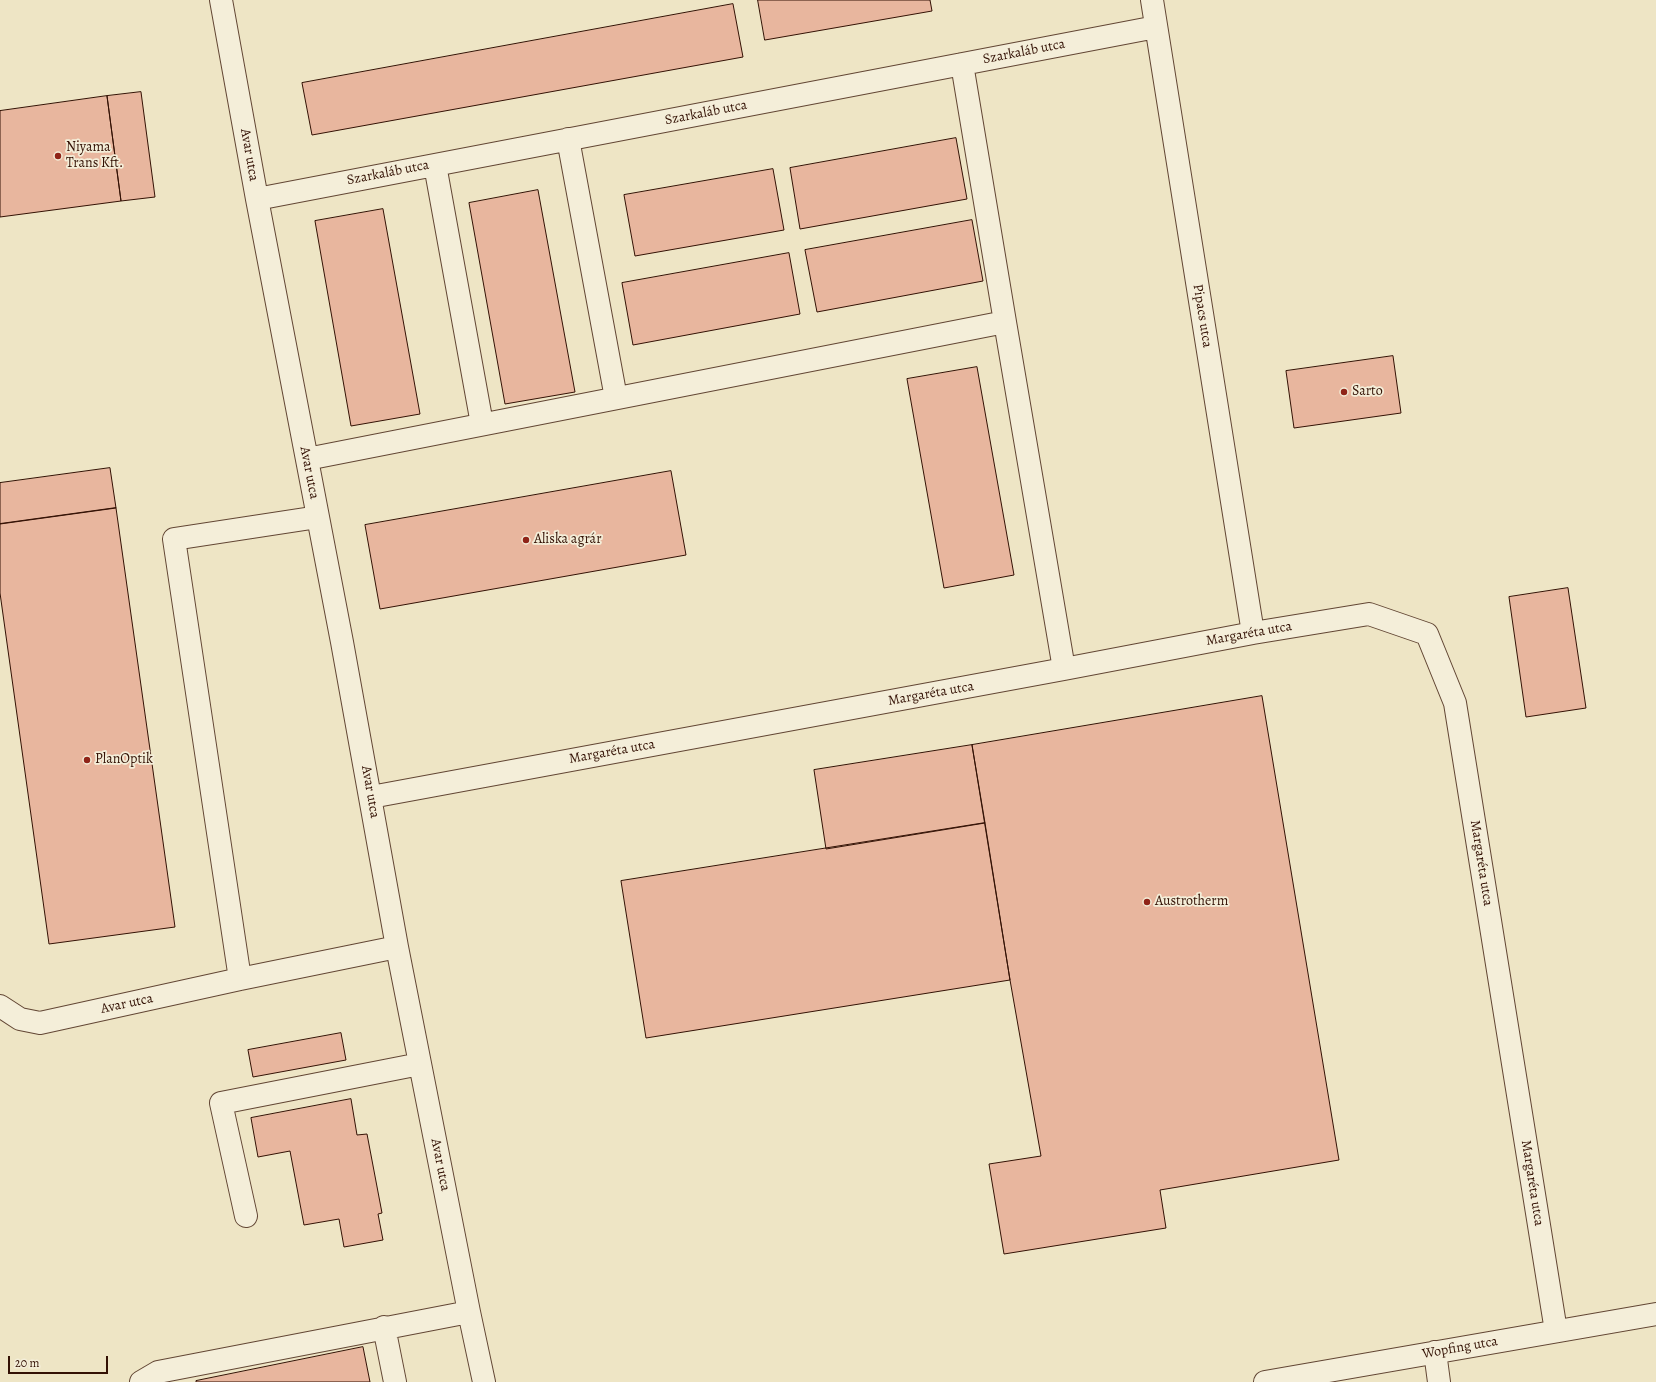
<!DOCTYPE html>
<html>
<head>
<meta charset="utf-8">
<style>
	body { margin:0 }
	#map { position:relative; width:1656px; height:1382px; overflow:hidden; background:#eee5c5; font-family:Alegreya,serif }
	canvas { display:block }
	.scale { position:absolute; left:8px; top:1356px; width:100px; height:18px; box-sizing:border-box; border:2px solid #331104; border-top:0; padding-left:5px; font-size:12px; line-height:14px; white-space:nowrap; color:#331104; -webkit-text-stroke:3px #f4eed9; paint-order:stroke }
</style>
</head>
<body>
<div id="map">
<canvas width="1656" height="1382"></canvas>
<div class="scale">20 m</div>
</div>
<script>
const ctx = document.querySelector('canvas').getContext('2d');
ctx.lineJoin = 'round';
function paint(path, color) { ctx.fillStyle = color; ctx.fill(path, 'evenodd'); }
function stroke(path, color, width, dash) { ctx.strokeStyle = color; ctx.lineWidth = width; ctx.lineCap = dash ? 'butt' : 'round'; ctx.setLineDash(dash || []); ctx.stroke(path); }
function write(font, color, halo, rows, align = 'center') {
  ctx.font = font + ' Alegreya,serif'; ctx.lineWidth = 3.5; ctx.setLineDash([]); ctx.textBaseline = 'middle'; ctx.strokeStyle = halo; ctx.fillStyle = color; for (const [text, x, y, turn = 0] of rows) {
    ctx.save(); ctx.translate(x, y); ctx.rotate((+turn || 0) * Math.PI / 180); ctx.textAlign = isNaN(turn) ? turn : align; if (halo) ctx.strokeText(text, 0, 0); ctx.fillText(text, 0, 0); ctx.restore();
  }
}
const building = new Path2D(`
	M758,0H930L932,11L765,40Z
	M733,4L743,57L312,135L302,83Z
	M141,92L155,197L121,201L107,96Z
	M107,96L121,201L0,217V111Z
	M956,138L967,199L800,229L790,168Z
	M773,169L784,230L635,256L624,195Z
	M538,190L575,392L505,404L469,203Z
	M383,209L420,414L351,426L315,221Z
	M972,220L983,281L817,312L805,250Z
	M789,253L800,314L633,345L622,283Z
	M1393,356L1401,413L1294,428L1286,371Z
	M977,367L1014,575L944,588L907,379Z
	M110,468L116,508L0,524V483Z
	M671,471L686,555L380,609L365,525Z
	M116,508L175,927L49,944L0,593V524Z
	M1568,588L1586,708L1526,717L1509,597Z
	M1262,696L1339,1160L1160,1190L1166,1228L1004,1254L989,1164L1041,1156L1010,980L972,745Z
	M972,745L985,823L826,849L814,770Z
	M985,823L1010,980L646,1038L621,881Z
	M341,1033L346,1060L253,1077L248,1050Z
	M351,1099L357,1135L367,1134L382,1213L378,1214L383,1240L344,1247L339,1219L304,1225L290,1151L258,1157L251,1118Z
	M363,1347L370,1382H196V1381Z`);
paint(building, '#e8b69e');
stroke(building, '#331104', 1);
const minor = new Path2D(`
	M221,0L257,199L342,642L397,947L469,1312L484,1382
	M1152,0L1253,633
	M568,139L616,398
	M435,165L482,424
	M257,199L1156,27
	M1005,322L1064,669
	M307,459L1005,322L962,64
	M371,797L1064,669L1253,633L1369,614L1427,634L1455,703L1556,1331
	M240,979L174,539L318,517
	M0,1006L20,1019L40,1023L240,979L397,947
	M246,1216L221,1103L420,1064
	M384,1327L395,1382
	M1435,1352L1439,1382
	M141,1382L158,1372L469,1312
	M1265,1382L1656,1314`);
stroke(minor, '#624634', 24);
stroke(minor, '#f4eed9', 22);
for (const [x, y, r, color] of [
	[58,156,4,"#8f2418"],
	[1344,392,4,"#8f2418"],
	[526,540,4,"#8f2418"],
	[87,760,4,"#8f2418"],
	[1147,902,4,"#8f2418"]
]) { const dot = new Path2D(); dot.arc(x, y, r, 0, 2 * Math.PI); ctx.fillStyle = color; ctx.fill(dot); stroke(dot, '#f4eed9', 1.5); }
write('14px', '#331104', '#f4eed9', [
	["Szarkaláb utca",1024,52,-11],
	["Szarkaláb utca",706,113,-11],
	["Avar utca",249,155,80],
	["Szarkaláb utca",388,173,-11],
	["Pipacs utca",1202,316,81],
	["Avar utca",309,473,79],
	["Margaréta utca",1249,634,-10],
	["Margaréta utca",931,694,-10],
	["Margaréta utca",612,752,-10],
	["Avar utca",370,792,80],
	["Margaréta utca",1481,863,81],
	["Avar utca",127,1004,-12],
	["Avar utca",440,1165,79],
	["Margaréta utca",1532,1183,81],
	["Wopfing utca",1460,1348,-10]
]);
write('14px', '#331104', '#f4eed9', [
	["Niyama",66,148],
	["Trans Kft.",66,164],
	["Sarto",1352,392],
	["Aliska agrár",534,540],
	["PlanOptik",95,760],
	["Austrotherm",1155,902]
], 'left');
</script>
</body>
</html>
